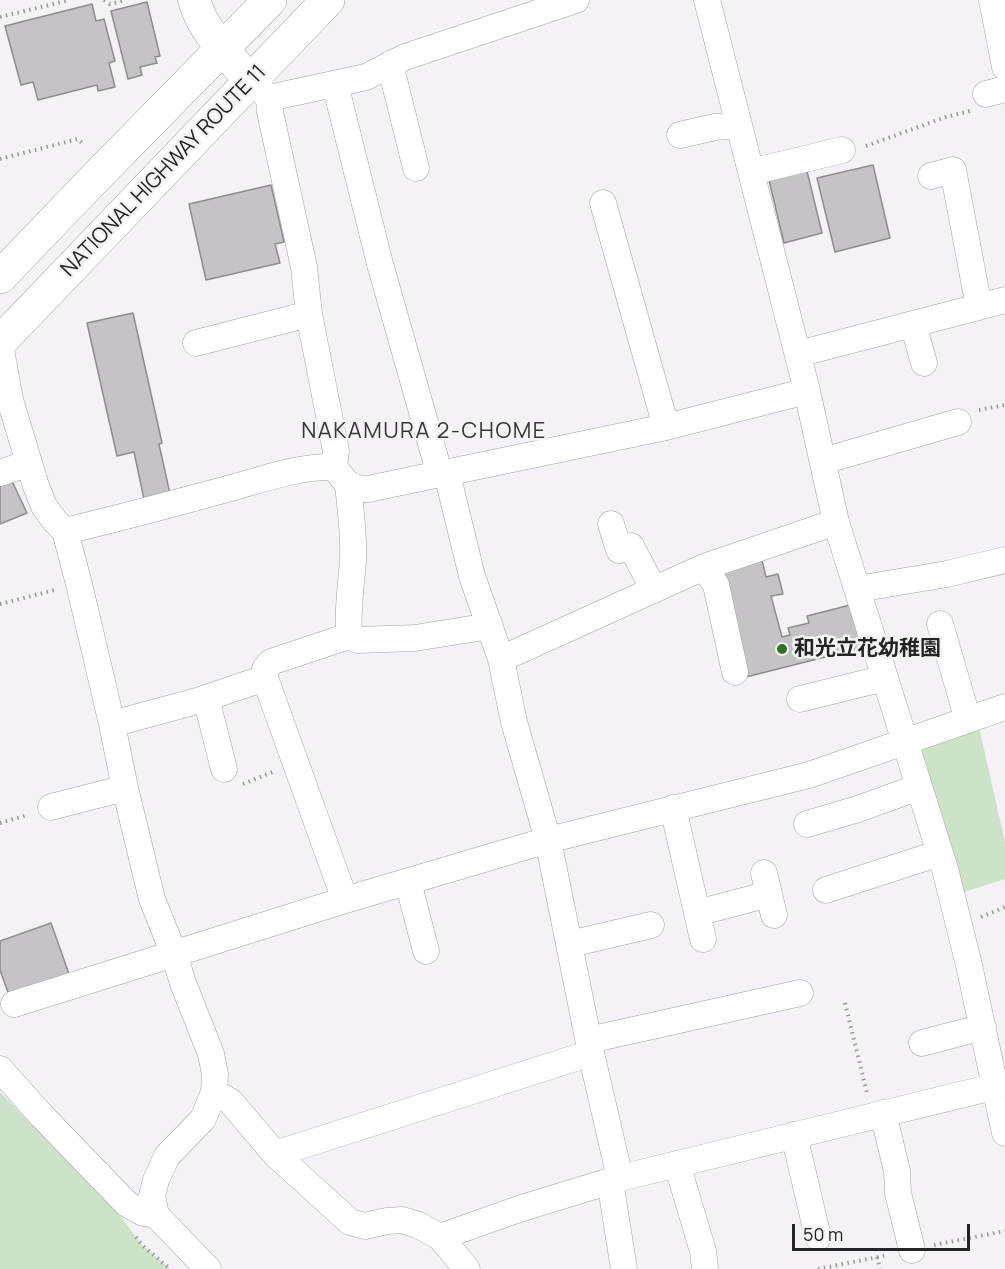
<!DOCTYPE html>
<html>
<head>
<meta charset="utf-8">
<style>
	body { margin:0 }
	#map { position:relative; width:1005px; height:1269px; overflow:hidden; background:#f4f2f7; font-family:Manrope,sans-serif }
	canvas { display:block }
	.scale { position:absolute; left:792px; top:1224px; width:178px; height:27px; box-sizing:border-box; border:3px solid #242325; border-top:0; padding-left:8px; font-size:18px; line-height:21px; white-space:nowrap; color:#242325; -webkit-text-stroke:4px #f4f2f7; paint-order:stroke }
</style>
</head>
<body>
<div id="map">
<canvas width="1005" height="1269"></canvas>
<div class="scale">50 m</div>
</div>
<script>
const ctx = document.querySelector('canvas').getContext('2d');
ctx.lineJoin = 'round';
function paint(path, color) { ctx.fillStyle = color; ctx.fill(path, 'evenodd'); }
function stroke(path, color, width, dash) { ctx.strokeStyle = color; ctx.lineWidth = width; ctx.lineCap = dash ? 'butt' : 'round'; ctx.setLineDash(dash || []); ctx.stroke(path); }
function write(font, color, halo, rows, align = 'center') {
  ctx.font = font + ' Manrope,"Noto Sans JP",sans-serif'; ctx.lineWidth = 5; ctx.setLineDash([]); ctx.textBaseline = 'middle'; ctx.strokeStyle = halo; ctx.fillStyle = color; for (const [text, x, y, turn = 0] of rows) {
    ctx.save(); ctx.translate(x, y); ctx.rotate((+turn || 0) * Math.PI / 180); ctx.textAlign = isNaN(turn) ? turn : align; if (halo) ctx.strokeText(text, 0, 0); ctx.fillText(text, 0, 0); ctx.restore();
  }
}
paint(new Path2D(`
	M979,727L1005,842V879L958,894L913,749Z
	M0,1092L122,1218L142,1245L170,1269H0Z`), '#cce3c8');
const building = new Path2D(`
	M147,2L160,56L155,57L157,63L140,67L142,75L128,79L111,11Z
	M92,4L96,21L104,19L115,61L109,63L115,87L98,91L97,85L38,100L33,82L21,85L5,26Z
	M873,165L890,238L835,252L817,178Z
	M806,167L822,233L784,243L768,176Z
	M271,185L284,242L275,244L280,263L206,280L189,204Z
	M133,313L162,443L159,444L170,494L144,499L134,452L117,456L87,323Z
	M11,479L27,513L0,524V483Z
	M762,560L766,577L778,574L783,594L771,596L782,637L790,635L788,628L809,623L807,616L854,604L865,647L742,678L722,570Z
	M51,923L69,974L9,995L0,970V941Z`);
paint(building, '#c5c3c8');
stroke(building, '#8d8c90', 1.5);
const minor = new Path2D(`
	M707,0L807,391L836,522L945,869L969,965L1005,1133
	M992,0L1005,67
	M390,64L416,168
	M335,84L380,264L440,475
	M259,88L269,98L366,77L405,57L576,0
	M986,94L1005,89
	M269,98L270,112L304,267L309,314L336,451L334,467
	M680,135L715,127L739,125
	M751,172L842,150
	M931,176L953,170L979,307
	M603,203L666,427
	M913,324L924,363
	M196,343L309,314
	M0,344L10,400L36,486L44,506L55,521L65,531L79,584L112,724L125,788L152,899L174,954L183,983L211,1054L215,1074L214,1092L203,1119L167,1156L156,1180L152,1196L156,1215L208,1269
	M798,354L1005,300
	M823,461L958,422
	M0,473L29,463
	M447,474L472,576L501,659L514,722L548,840L591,1053L620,1178
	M348,486C351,510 354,536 353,561C351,586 347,611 349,636L357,640L415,638L490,626
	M611,524L619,550L631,546L654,590
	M65,531C121,518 175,503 231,488C264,479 299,466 334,467C346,482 348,489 368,489L666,427L807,391
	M704,567L716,585L735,672
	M857,589L947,574L1005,560
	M940,624L968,720
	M501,659L704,567L836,522
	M206,698L224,769
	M800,699L885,678
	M112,724L197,701L265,678
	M51,807L125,788
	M673,808L703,939
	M807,824L858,809L919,787
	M764,873L774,915
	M408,882L426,951
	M826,890L940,853
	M345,900L265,678V669L271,662L349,636
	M697,913L769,894
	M570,944L651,925
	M14,1004L345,900L548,840L809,775L1005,707
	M589,1040L800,993
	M922,1043L983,1027
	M0,1069L42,1116L127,1204L143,1213L156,1215
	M214,1092L231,1102L275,1154L350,1222L365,1226L387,1221L402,1220L418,1225L440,1237L467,1269
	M883,1113L897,1171L898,1193L912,1250
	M794,1135L818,1237
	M275,1154L591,1053
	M677,1164L703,1251L705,1269
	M610,1181L624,1269
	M440,1237L519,1209L620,1178L1005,1084`);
const tertiary = new Path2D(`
	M194,0C203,32 229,56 251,81`);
const trunk = new Path2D(`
	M0,277L99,174L270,0
	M0,342L328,0`);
stroke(minor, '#a2a0a5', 27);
stroke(tertiary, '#a2a0a5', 33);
stroke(trunk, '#a2a0a5', 34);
stroke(new Path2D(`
	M104,0L110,4L126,0
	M0,17L70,0
	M866,146L946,117L970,111
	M0,159L78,139L84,145
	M979,410L1005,405
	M0,604L55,590
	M243,784L275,771
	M0,823L28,815
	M981,917L1005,907
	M845,1003L867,1093
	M136,1237L142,1245L170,1269
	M934,1245L1005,1231
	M877,1257L880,1269
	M818,1269L888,1255`), '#99979b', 4, [1.5, 4.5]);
stroke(minor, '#fff', 26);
stroke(tertiary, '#fff', 32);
stroke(trunk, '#fff', 33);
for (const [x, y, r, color] of [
	[782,649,6,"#2b7820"]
]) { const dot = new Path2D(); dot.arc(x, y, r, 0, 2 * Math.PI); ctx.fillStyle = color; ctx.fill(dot); stroke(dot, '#f4f2f7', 2); }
write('21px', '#242325', '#f4f2f7', [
	["NATIONAL HIGHWAY ROUTE 11",164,171,-46]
]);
write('bold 21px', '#242325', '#f4f2f7', [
	["和光立花幼稚園",794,649]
], 'left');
ctx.letterSpacing = '1.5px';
write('22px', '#373539', '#f4f2f7', [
	["NAKAMURA 2-CHOME",424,432]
]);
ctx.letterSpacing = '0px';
</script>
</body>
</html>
